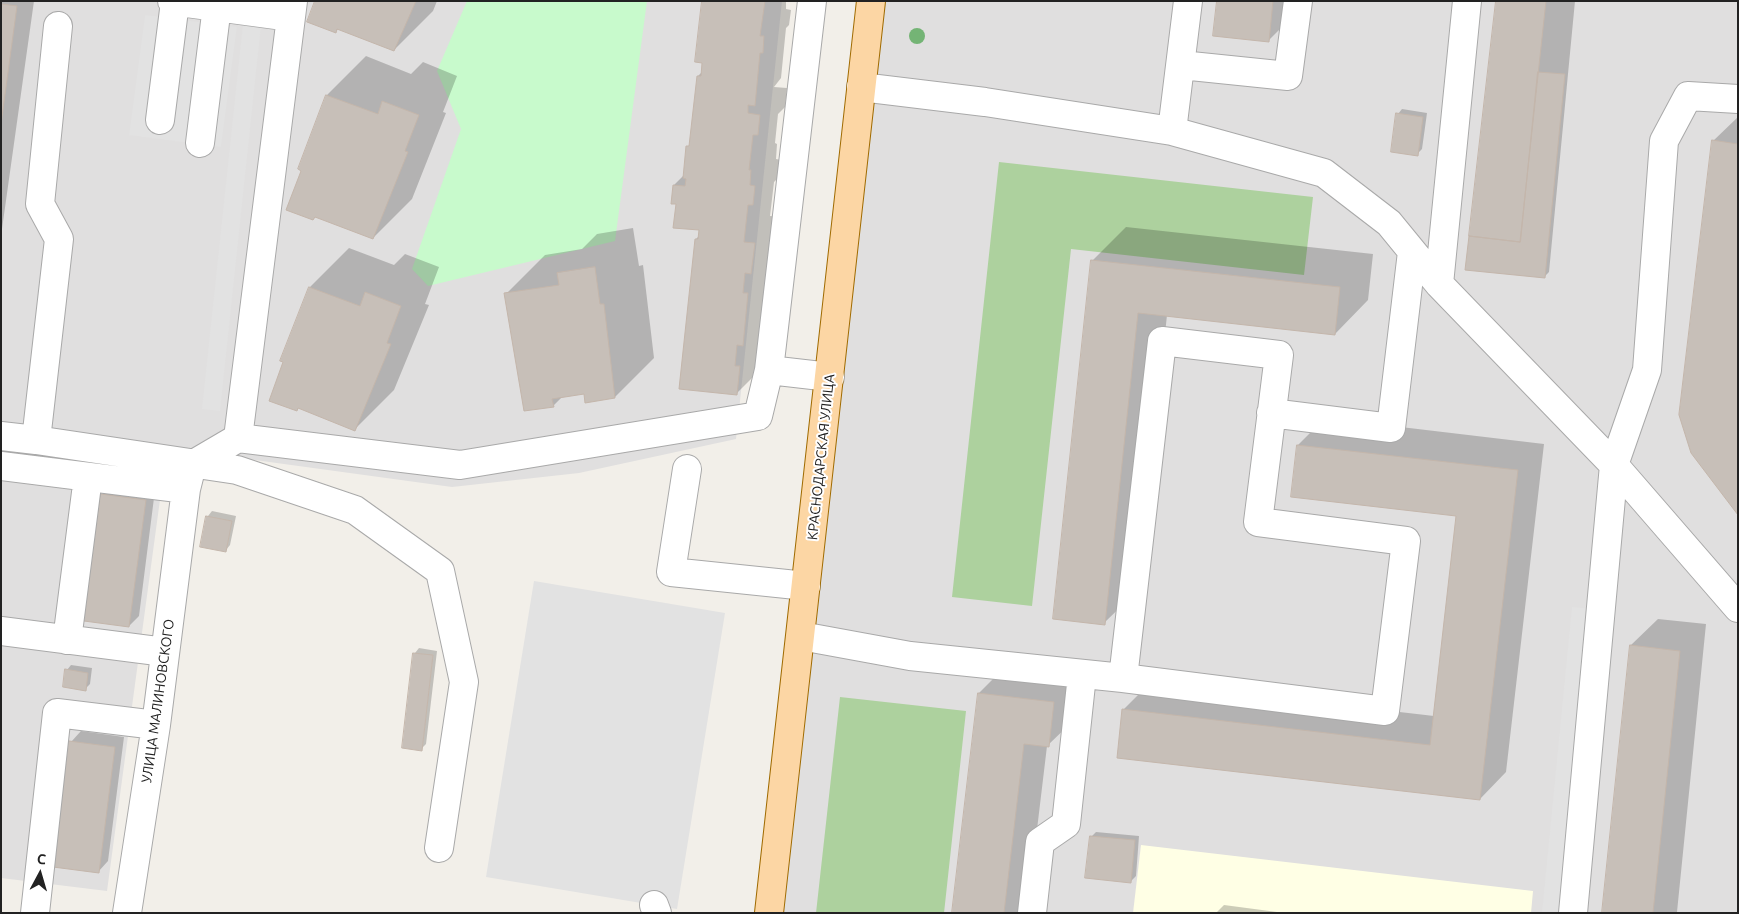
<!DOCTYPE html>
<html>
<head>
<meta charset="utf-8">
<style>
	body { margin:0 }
	#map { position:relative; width:1739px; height:914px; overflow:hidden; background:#f2efe9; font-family:Ubuntu,sans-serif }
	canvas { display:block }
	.frame { position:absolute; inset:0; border:2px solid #222; pointer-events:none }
	.north { position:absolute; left:15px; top:849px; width:50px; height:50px; -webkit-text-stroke:4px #fff; paint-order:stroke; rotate:6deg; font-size:14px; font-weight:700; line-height:20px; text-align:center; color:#222 }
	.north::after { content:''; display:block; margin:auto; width:18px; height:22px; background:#222; clip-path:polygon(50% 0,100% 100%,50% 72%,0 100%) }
</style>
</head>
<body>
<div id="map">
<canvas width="1739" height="914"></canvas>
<div class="frame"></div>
<div class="north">С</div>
</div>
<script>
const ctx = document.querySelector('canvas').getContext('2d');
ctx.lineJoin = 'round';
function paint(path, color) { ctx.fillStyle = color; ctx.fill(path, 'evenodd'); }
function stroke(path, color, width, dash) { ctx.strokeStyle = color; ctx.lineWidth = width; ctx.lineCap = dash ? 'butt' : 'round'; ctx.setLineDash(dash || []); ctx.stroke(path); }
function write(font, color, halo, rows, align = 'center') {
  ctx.font = font + ' Ubuntu,sans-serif'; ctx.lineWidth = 4; ctx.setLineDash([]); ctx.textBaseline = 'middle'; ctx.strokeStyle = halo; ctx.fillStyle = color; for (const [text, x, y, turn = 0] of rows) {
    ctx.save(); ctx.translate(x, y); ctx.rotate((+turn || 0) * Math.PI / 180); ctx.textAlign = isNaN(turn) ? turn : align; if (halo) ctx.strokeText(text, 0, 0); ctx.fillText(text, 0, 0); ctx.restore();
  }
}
paint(new Path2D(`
	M1,1H782L736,439L579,473L452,487L167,448L107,891L1,878Z
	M871,1H1738V913H769Z`), '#e0dfdf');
paint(new Path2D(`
	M1141,845L1533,891L1531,913H1133Z`), '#ffffe5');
paint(new Path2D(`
	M999,162L1313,197L1304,275L1071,249L1032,606L952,597Z
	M840,697L966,711L944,913H816Z`), '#add19e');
paint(new Path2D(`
	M467,1H647L615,241L428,286L412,269L461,129L437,71Z`), '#c8facc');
paint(new Path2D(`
	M145,15L237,27L221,147L129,135Z
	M243,24L261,25L220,411L202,409Z
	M534,581L725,613L677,909L486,877Z
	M1572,607L1592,609L1562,913H1542Z`), '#e2e2e2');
paint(new Path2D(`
	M1,1H34L1,236Z
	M317,1H437L433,11L394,50L339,28L336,31Z
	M703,1H786V9L791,10L789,25L786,28L781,78L774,87L787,88L785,107L778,114L775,143L777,144L776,159L781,160L779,177L774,182L770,216L781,217L763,367L736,394L696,239L700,235V229L677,203L674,185L685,174L688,147L691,143L698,76L702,72Z
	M1218,1H1302V7L1268,41Z
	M1498,1H1575L1549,272L1544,277Z
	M366,56L411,74L423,62L457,76L443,112L446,113L412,199L373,238L316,216L313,219L302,170L299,169L327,95Z
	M1402,109L1427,113L1422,149L1417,154L1398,114Z
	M1738,117V513L1713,141Z
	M1126,227L1373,254L1368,300L1335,334L1167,315L1138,590L1104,623L1092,261Z
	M633,228L639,266L643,265L654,358L615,397L585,392L563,396L553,406L506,294L545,255L582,249L597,234Z
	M349,248L394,265L405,254L439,267L425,304L429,305L394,390L355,429L299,407L296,410L285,362L282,360L310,287Z
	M1325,418L1544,444L1506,772L1480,799L1123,710L1150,683L1434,716L1457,515L1298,445Z
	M112,484L155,490L139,616L129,626L102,494Z
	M212,511L236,516L230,545L226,550L202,546L208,516Z
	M1658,619L1706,624L1677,912L1682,913H1603L1631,645Z
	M419,648L437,651L426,744L421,749L415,653Z
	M71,665L92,668L90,684L85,689L67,670Z
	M1006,666L1080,675L1075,719L1047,746L1027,913H953L979,693Z
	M81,731L124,737L108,861L98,872L71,742Z
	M1096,832L1139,836L1136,876L1131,881L1091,837Z
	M1224,905L1277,912V913H1216Z`), '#0003');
const building = new Path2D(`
	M315,1H416L394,51L337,29L336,33L307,22Z
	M702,1H765L760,36H764L763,53H760L755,106L748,105V113L760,115L758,135H753L749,170H751L750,185L755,186L753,205H748L744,242L755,243L751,274L745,273L743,293H748L743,346L737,345L735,366H740L737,395L679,389L695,239H698L699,230L673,228L676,204H671L673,185L685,186L686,179L683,178L686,146H689L697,76H701L702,63L695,62Z
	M1217,1H1273L1269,42L1213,36Z
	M1496,1H1546L1520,242L1469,236Z
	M1,4L17,6L1,124Z
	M1538,72L1565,74L1545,278L1465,270L1469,236L1520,242Z
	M326,95L378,114L382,101L419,115L405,151L408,152L373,239L315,217L313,220L286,210L301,171L298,169Z
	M1396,113L1423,117L1418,156L1391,152Z
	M1712,140L1738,144V515L1691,453L1679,415Z
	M1091,260L1340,287L1335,335L1138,313L1105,625L1053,619Z
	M595,267L600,304H604L615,398L585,403L584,394L552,399L554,407L524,411L504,293L559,285L557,273Z
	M309,287L360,306L365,292L401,306L387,343L391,344L355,431L298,408L297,411L269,401L283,362L280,361Z
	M1297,445L1518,470L1480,800L1117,758L1122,709L1430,745L1456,516L1291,497Z
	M101,494L146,500L129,627L84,621Z
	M206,516L232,521L226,552L200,547Z
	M1630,645L1680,651L1653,913H1602Z
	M413,653L433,655L422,751L402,748Z
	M65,669L88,673L86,691L63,687Z
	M978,693L1054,702L1049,747L1024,744L1004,913H952Z
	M69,741L115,747L99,873L53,867Z
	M1090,836L1135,840L1131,883L1085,878Z`);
paint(building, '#c7bfb8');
stroke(building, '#c4b6ab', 1);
const minor = new Path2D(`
	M172,1L291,17
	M58,26L40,204L59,239L36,440L237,470L355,510L440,571L464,682L439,848
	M1181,65L1288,76L1298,1
	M861,87L985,102L1172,131L1324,173L1389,223L1439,284L1614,465L1738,608
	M160,120L175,2
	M1172,131L1188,1
	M200,143L217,6
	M1439,284L1467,1
	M769,370L830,377
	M1271,413L1391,428L1412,252
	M1,436L36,440
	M238,438L460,465L758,416L769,370L812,1
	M1,466L186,489
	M687,469L671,572L806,586
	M1,631L165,652
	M801,636L910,656L1123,678L1385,711L1406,541L1258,522L1279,355L1162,341L1123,678
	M67,640L88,477
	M654,905L657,913
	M35,913L57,713L156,725
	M127,913L156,725L186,489L192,465L238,438L293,1
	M1032,913L1040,842L1066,824L1082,675
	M1573,913L1614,465L1647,370L1664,141L1688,96L1738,99`);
const major = new Path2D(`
	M769,913L871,1`);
stroke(minor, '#a9a9a9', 30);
stroke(major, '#a06b00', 30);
stroke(minor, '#fff', 28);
stroke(major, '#fcd6a4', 28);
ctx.fillStyle = '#74b475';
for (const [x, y] of [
	[917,36]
]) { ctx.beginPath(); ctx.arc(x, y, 8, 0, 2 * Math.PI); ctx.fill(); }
write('14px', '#222', '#fff', [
	["КРАСНОДАРСКАЯ УЛИЦА",821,457,-84],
	["УЛИЦА МАЛИНОВСКОГО",158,701,-82]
]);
</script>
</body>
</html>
